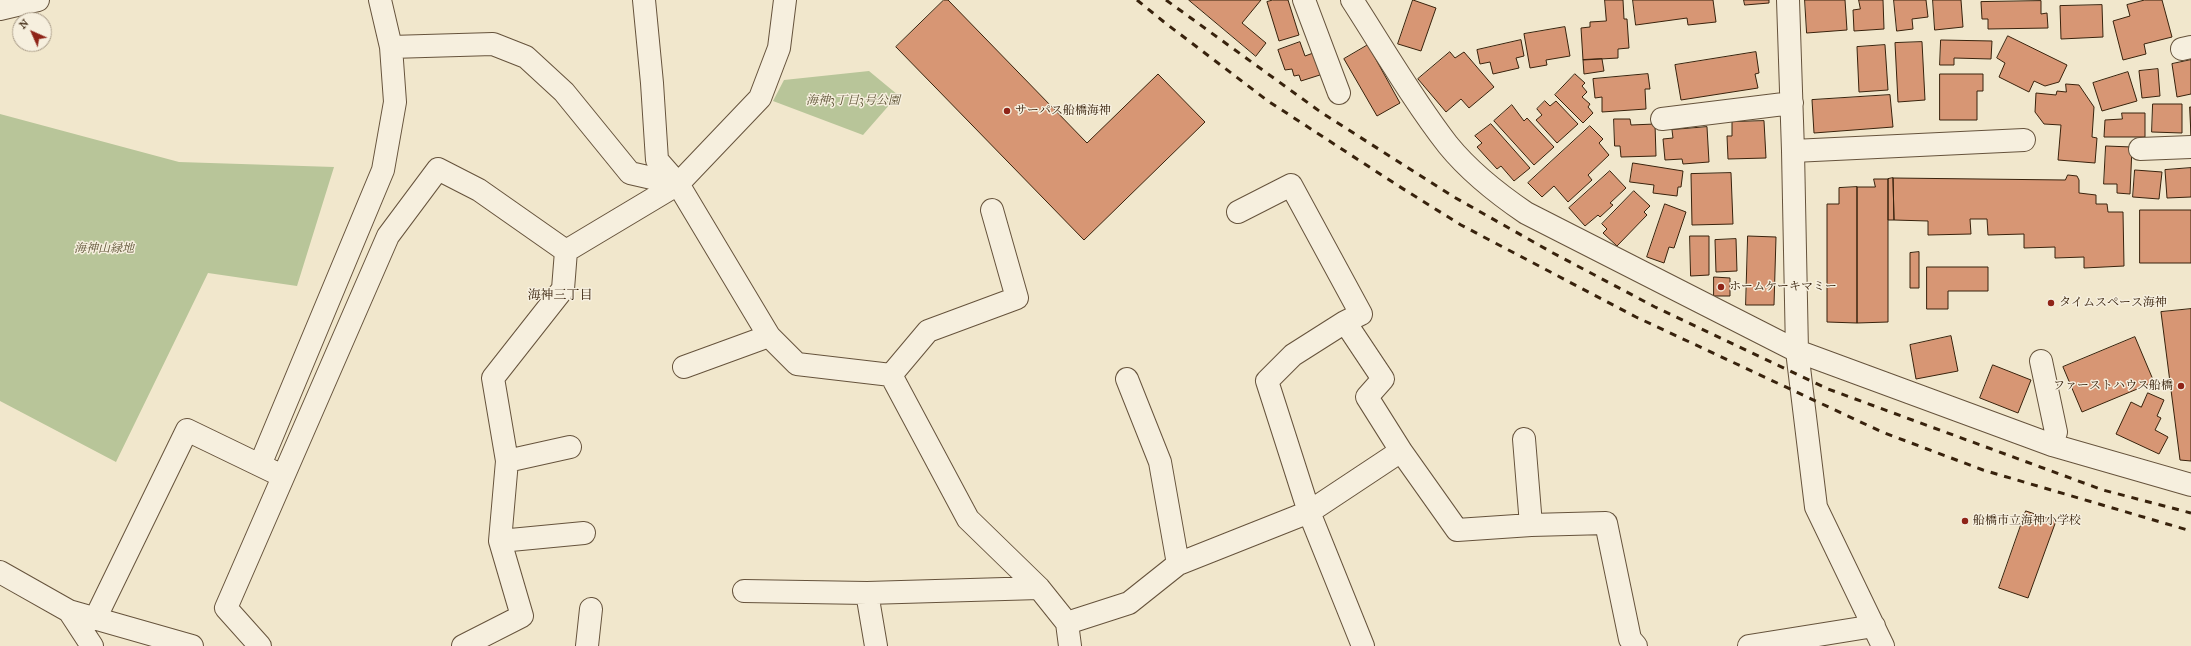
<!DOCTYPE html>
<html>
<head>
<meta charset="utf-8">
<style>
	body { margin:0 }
	#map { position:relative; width:2191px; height:646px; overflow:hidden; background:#f1e7cc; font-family:"IM FELL French Canon",serif }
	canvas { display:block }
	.north { position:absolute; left:12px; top:12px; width:40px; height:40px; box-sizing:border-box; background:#f6efde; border:1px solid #aa9d8a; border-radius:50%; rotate:315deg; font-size:11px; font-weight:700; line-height:16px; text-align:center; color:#38220c }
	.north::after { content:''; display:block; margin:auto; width:14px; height:18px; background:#8f2418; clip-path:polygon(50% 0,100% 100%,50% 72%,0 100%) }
</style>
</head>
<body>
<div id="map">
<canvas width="2191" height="646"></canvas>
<div class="north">N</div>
</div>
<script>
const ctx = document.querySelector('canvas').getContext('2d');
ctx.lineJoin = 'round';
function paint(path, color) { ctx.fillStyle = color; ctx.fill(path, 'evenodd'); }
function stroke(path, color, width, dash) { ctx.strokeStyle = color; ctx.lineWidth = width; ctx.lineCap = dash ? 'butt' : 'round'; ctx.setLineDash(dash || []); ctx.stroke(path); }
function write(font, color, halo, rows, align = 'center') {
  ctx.font = font + ' "IM FELL French Canon","Noto Serif JP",serif'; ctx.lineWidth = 3; ctx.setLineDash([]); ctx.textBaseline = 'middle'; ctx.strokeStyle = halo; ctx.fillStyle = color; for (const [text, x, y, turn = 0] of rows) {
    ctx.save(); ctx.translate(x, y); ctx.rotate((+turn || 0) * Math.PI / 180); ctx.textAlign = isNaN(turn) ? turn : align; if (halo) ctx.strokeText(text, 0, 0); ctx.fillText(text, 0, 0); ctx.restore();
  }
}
paint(new Path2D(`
	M869,71L898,95L863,135L773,101L784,80Z
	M0,114L179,162L334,167L297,286L208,273L116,462L0,401Z`), '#b8c599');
const building = new Path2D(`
	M944,0H948L1087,143L1158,74L1205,122L1084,240L896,47Z
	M1189,0H1261L1242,23L1266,43L1256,56Z
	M1273,0H1288L1299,35L1279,41L1267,2Z
	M1413,0L1436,8L1421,51L1398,44Z
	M1605,0H1623L1624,19H1627L1629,48L1618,49V58L1583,60L1581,28L1590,27V22L1606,21Z
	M1633,0H1713L1716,22L1688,25L1687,18L1636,25Z
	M1744,0H1769V3L1745,5Z
	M1805,0H1845L1847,30L1807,33Z
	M1859,0H1883L1884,29L1854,31L1853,10L1860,9Z
	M1894,0H1926L1928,17L1912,19L1913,29L1897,31Z
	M1933,0H1961L1963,27L1935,30Z
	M2145,0H2162L2172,37L2144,44L2146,54L2123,60L2113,21L2130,16L2127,5Z
	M2041,1V14L2047,13L2048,28L1988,29V19H1982L1981,2Z
	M2102,5L2103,37L2061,39L2060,6Z
	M1565,27L1570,56L1546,60L1547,65L1530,68L1524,34Z
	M2008,36L2067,65L2059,82L2045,86L2034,81L2029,92L1999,77L2005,63L1997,58Z
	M1521,40L1524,56L1516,58L1519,68L1493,74L1490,62L1480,64L1477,50Z
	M1941,40L1992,41L1991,59L1954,58V65H1940Z
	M1300,42L1305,56L1316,52L1323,74L1301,81L1299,75L1294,76L1292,69L1285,70L1278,50Z
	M1922,42L1925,100L1898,102L1895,43Z
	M1368,45L1400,103L1377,116L1344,59Z
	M1885,45L1888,90L1859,92L1857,47Z
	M1450,52L1455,58L1464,52L1494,87L1469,108L1461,99L1446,112L1418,79Z
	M1756,52L1759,73L1755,74L1758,88L1681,100L1675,65Z
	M1602,59L1604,71L1584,74L1583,60Z
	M2191,60V94L2177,97L2172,64Z
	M2158,69L2160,96L2142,98L2139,71Z
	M2128,72L2137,101L2102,111L2093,83Z
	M1575,74L1585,83L1582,86L1587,92L1582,97L1590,104L1588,107L1593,113L1583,123L1555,95Z
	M1648,74L1650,89H1645L1646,109L1602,112V97L1595,98L1593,79Z
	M1940,74H1983V91H1977V120H1940Z
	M2066,84L2079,85L2094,107L2092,137L2097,138L2095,163L2058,160L2061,125L2044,124L2035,112L2036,93L2056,95L2057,91L2066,92Z
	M1890,95L1893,127L1814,133L1812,100Z
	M1545,101L1550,106L1556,101L1578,124L1557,143L1536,120L1542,115L1537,109Z
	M2153,104H2182V133L2152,132Z
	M1512,105L1524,121L1527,118L1554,147L1534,165L1494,121Z
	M2190,107H2191V135Z
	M2122,113H2145V137H2104L2105,120L2122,119Z
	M1614,119H1630L1631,125L1655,124L1656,156L1621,157L1620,146H1615Z
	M1764,121L1766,158L1728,159L1727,136H1732V122Z
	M1491,124L1530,168L1514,181L1501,166L1497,169L1477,147L1482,143L1475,136Z
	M1590,126L1603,139L1599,143L1609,155L1588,175L1592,180L1568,202L1554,186L1542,197L1528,183Z
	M1707,127L1709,162L1683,164L1682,159L1665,160L1663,139L1673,138L1672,130Z
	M2106,146L2132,147L2130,194L2117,193V184H2104Z
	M1633,163L1683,171L1681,187H1678L1677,196L1653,193L1654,185L1630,182Z
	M2191,168V197L2167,198L2165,170Z
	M2135,170L2162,172L2159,199L2133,197Z
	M1610,171L1626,188L1610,203L1613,205L1600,217L1598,215L1585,226L1569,208Z
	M1731,173L1733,224L1692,225L1691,174Z
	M2068,175L2077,176L2079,180V193L2096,195V204H2107L2108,212H2123L2124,266L2084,268V257L2055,258V247L2024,248V234L1988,235L1987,219H1970L1971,234L1928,235V221L1894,220L1893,178L2065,180Z
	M1893,178L1894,220H1888V179Z
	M1874,179H1888V322L1857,323V187H1875Z
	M1857,187V323L1827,322V204H1839V188Z
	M1634,191L1650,206L1644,212L1647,215L1617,246L1603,233L1607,229L1602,224Z
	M1665,204L1686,212L1674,248L1669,247L1664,263L1647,257Z
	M2140,210H2191V263H2140Z
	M1690,236H1709V275L1691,276Z
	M1748,236L1776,237L1774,305H1746Z
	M1736,239L1737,271L1716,272L1715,240Z
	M1919,252V288H1910V253Z
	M1927,267H1988V291H1948V309H1927Z
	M1714,277L1730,278V296H1714Z
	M2191,309V461L2180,460L2161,312Z
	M1951,336L1958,371L1916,379L1910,345Z
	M2135,337L2154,382L2082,412L2063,367Z
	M1993,365L2031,380L2018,413L1980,398Z
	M2148,393L2164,400L2157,416L2161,418L2155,430L2168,437L2159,454L2116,434L2131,402L2141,407Z
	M2026,511L2056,521L2028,598L1999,588Z`);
paint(building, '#d79674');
stroke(building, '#38220c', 1);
const minor = new Path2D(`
	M644,0L652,83L657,160L678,184L769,336L797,364L891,375L968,519L1039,588L1067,623L1070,646
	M1304,0L1339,93
	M1352,0C1383,48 1413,100 1448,145C1470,172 1498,194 1526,213L1797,351L2052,445L2191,485
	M1788,0L1793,151L1797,351L1816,507L1883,646
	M0,9L38,0
	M391,47L493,44L526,57L564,92L630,173L678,184
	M2182,49L2191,47
	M1662,119L1792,103
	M2140,149L2191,147
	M1793,151L2024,140
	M1238,212L1291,185L1361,314L1345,322L1383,379L1367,397L1401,451
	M1345,322L1293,355L1267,381L1309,512L1363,646
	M2041,361L2056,432L2052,445
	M684,367L769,336
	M891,375L928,331L1017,298L992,210
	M1127,379L1160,462L1178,564
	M1524,439L1531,525
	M507,461L570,447
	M260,465L383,170L395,102L391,47L380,0
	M500,541L584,533
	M0,572L69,611L192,646
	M744,591L867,593L1039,588
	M867,593L876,646
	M69,611L92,646
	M95,619L187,430L274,472
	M1067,623L1129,603L1178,564L1309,512L1401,451L1457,530L1531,525L1606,523L1630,639L1636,646
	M260,646L226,608L388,236L438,169L479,190L566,251
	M463,646L522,616L500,541L507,461L493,378L563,289L566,251L678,184L760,98L779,48L785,0
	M587,646L591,609
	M1749,646L1874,626`);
stroke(minor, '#66533c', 24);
stroke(minor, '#f6efde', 22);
stroke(new Path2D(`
	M1137,0L1164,22L1268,101L1397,185L1461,225L1636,317L1882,432L1983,470L2191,531
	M1166,0L1322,113L1454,197L1553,253L1655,307L1828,389L2103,490L2191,513`), '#38220c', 3, [7, 7]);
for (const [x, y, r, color] of [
	[1007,111,4,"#8f2418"],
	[1721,287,4,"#8f2418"],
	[2051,303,4,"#8f2418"],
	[2181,386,4,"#8f2418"],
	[1965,521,4,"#8f2418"]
]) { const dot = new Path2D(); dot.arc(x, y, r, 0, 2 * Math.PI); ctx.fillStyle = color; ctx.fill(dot); stroke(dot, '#f6efde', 1.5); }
write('italic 12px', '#5e5336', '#f6efde', [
	["海神3丁目3号公園",853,101],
	["海神山緑地",104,249]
]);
write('12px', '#38220c', '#f6efde', [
	["サーパス船橋海神",1015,111],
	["ホームケーキマミー",1729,287],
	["タイムスペース海神",2059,303],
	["ファーストハウス船橋",2173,386,"right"],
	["船橋市立海神小学校",1973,521]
], 'left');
write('13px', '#38220c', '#f6efde', [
	["海神三丁目",560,296]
]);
</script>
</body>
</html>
